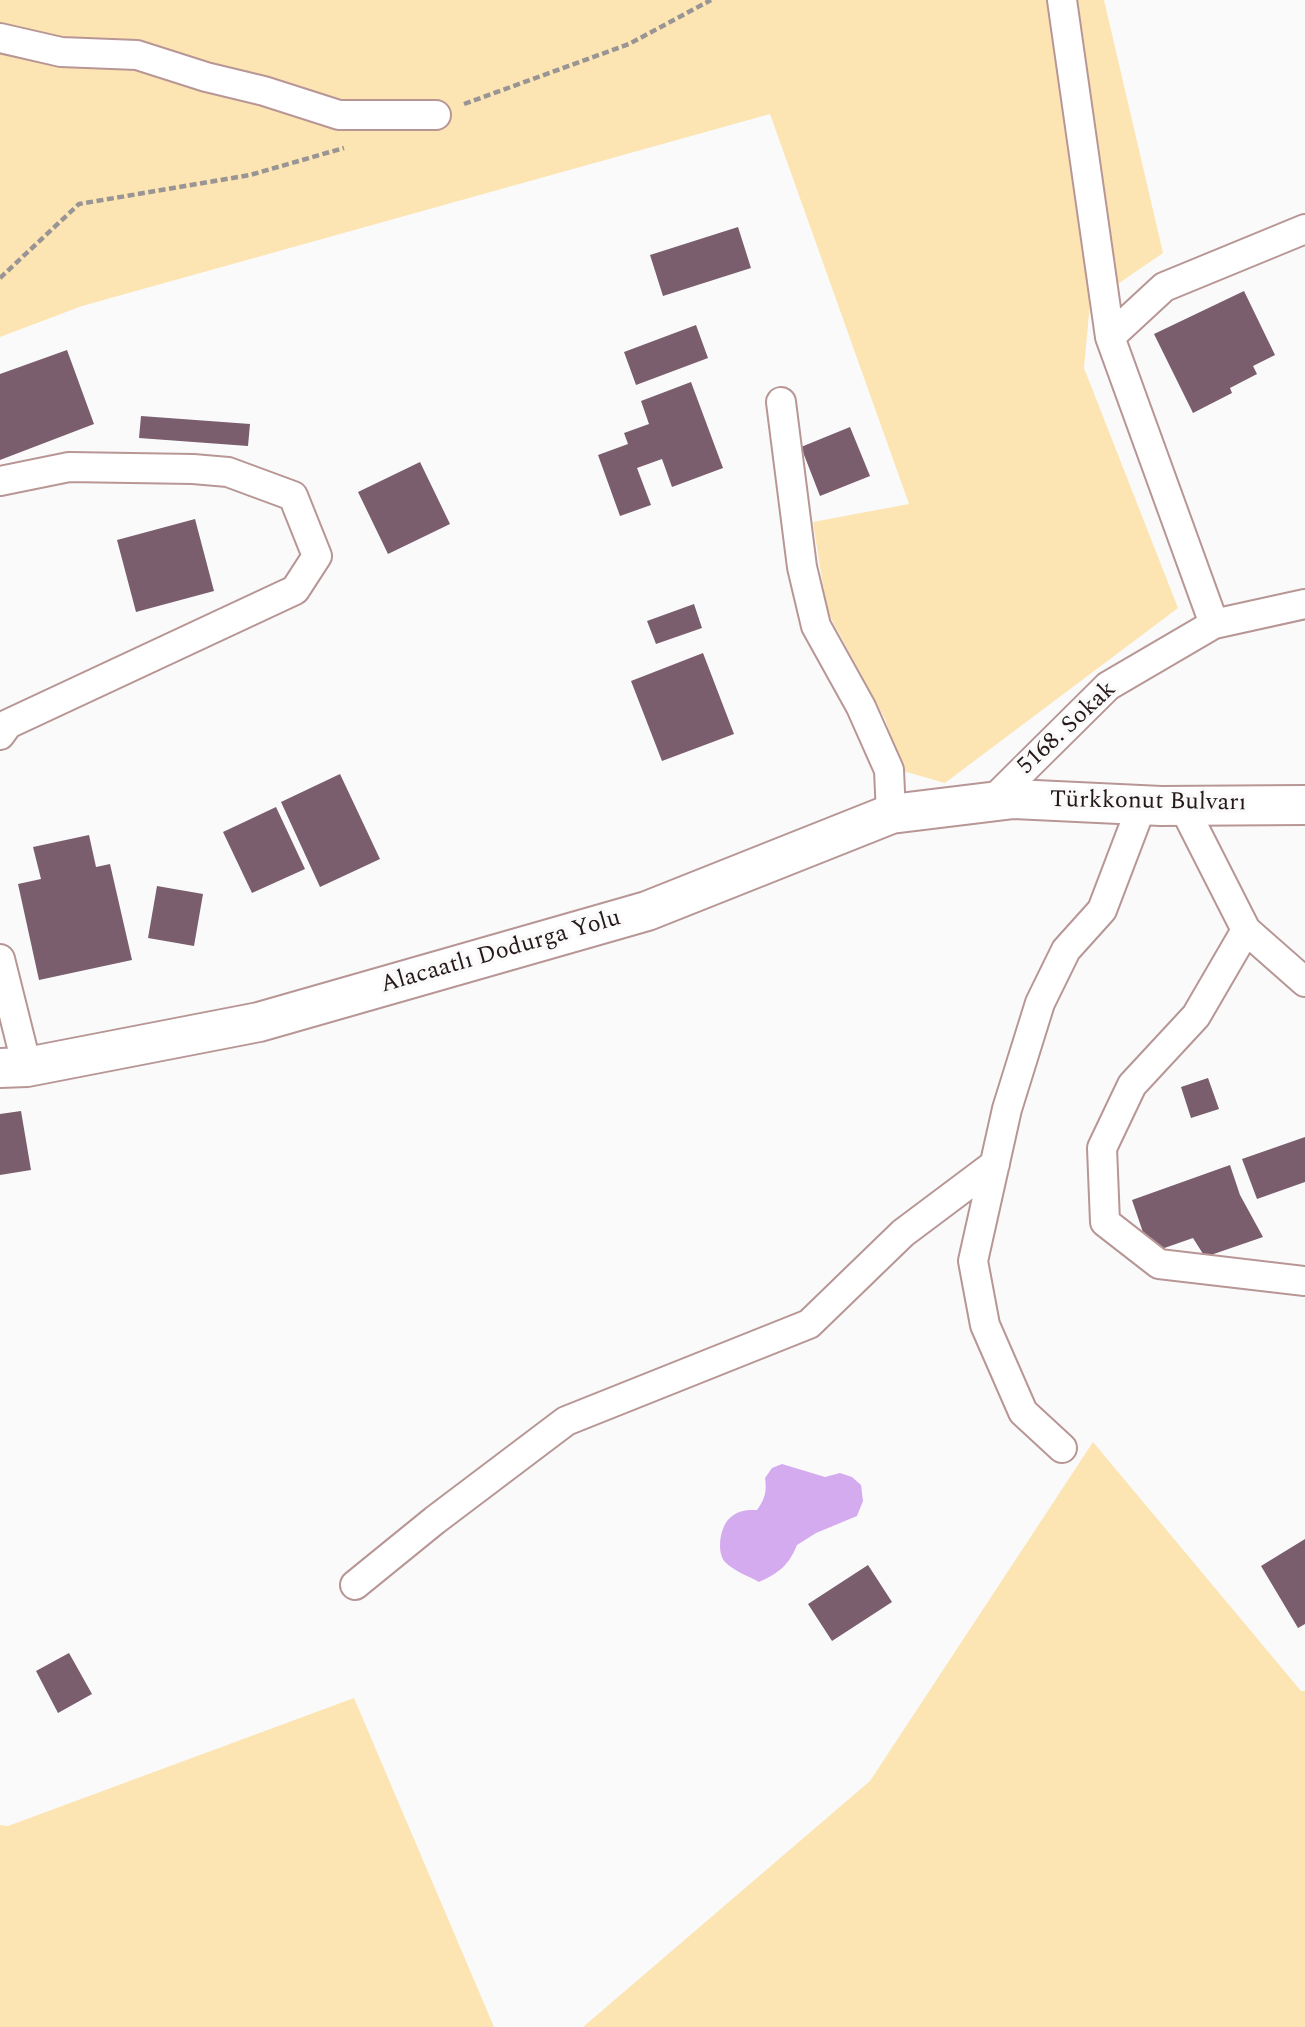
<!DOCTYPE html>
<html>
<head>
<meta charset="utf-8">
<style>
	body { margin:0 }
	canvas { display:block; background:#fafafa }
</style>
</head>
<body>
<canvas width="1305" height="2027"></canvas>
<script>
const ctx = document.querySelector('canvas').getContext('2d');
ctx.lineJoin = 'round';
function paint(path, color) { ctx.fillStyle = color; ctx.fill(path, 'evenodd'); }
function stroke(path, color, width, dash) { ctx.strokeStyle = color; ctx.lineWidth = width; ctx.lineCap = dash ? 'butt' : 'round'; ctx.setLineDash(dash || []); ctx.stroke(path); }
function write(font, color, halo, rows, align = 'center') {
  ctx.font = font + ' Spectral,serif'; ctx.lineWidth = 7; ctx.setLineDash([]); ctx.textBaseline = 'middle'; ctx.strokeStyle = halo; ctx.fillStyle = color; for (const [text, x, y, turn = 0] of rows) {
    ctx.save(); ctx.translate(x, y); ctx.rotate((+turn || 0) * Math.PI / 180); ctx.textAlign = isNaN(turn) ? turn : align; if (halo) ctx.strokeText(text, 0, 0); ctx.fillText(text, 0, 0); ctx.restore();
  }
}
paint(new Path2D(`
	M0,0H1104L1163,253L1090,303L1084,368L1178,608L945,783L903,771L885,719L827,611L813,522L909,504L770,114L82,306L0,337Z
	M1093,1442L1301,1691H1305V2027H583L870,1781Z
	M354,1698L494,2027H0V1825L8,1826Z`), '#fce5b3');
paint(new Path2D(`
	M782,1464L825,1477L840,1473L852,1477L861,1485L863,1501L857,1516L816,1533L797,1545C789,1565 779,1573 759,1582C748,1576 734,1571 725,1562C716,1552 720,1525 731,1517C739,1510 747,1510 757,1510C765,1499 767,1491 765,1478L772,1468Z`), '#d5abf0');
paint(new Path2D(`
	M738,227L751,268L663,296L650,255Z
	M1244,291L1275,355L1253,366L1257,374L1230,388L1232,393L1193,413L1154,334Z
	M696,325L708,358L636,385L624,352Z
	M67,350L94,424L0,460V374Z
	M691,382L723,468L672,487L662,459L637,468L651,505L620,516L598,455L628,444L624,433L649,424L641,401Z
	M141,416L250,424L248,446L139,438Z
	M850,427L870,476L820,496L801,447Z
	M420,462L450,524L388,554L358,492Z
	M195,519L214,591L136,612L117,540Z
	M694,604L702,628L656,644L647,621Z
	M703,653L734,734L662,761L631,681Z
	M340,774L380,859L320,887L281,802Z
	M276,807L305,869L252,893L223,832Z
	M89,835L96,867L110,864L132,960L39,980L18,884L41,879L33,847Z
	M157,886L203,894L194,946L148,938Z
	M1208,1078L1219,1109L1191,1118L1181,1087Z
	M21,1111L31,1170L0,1175V1114Z
	M1305,1137V1182L1257,1199L1242,1159Z
	M1230,1165L1240,1195L1263,1237L1205,1257L1193,1238L1150,1253L1132,1200Z
	M1305,1539V1624L1298,1628L1261,1566Z
	M868,1565L892,1602L832,1641L808,1604Z
	M69,1653L92,1694L58,1713L36,1671Z`), '#7a5e6d');
const street = new Path2D(`
	M1062,0L1110,337
	M0,38L61,52L137,55L206,77L264,91L339,115H436
	M781,402L802,567L816,626L861,707L889,770L891,814
	M0,481L69,467L193,469L228,472L293,496L317,556L295,590L8,724L0,735
	M1214,624L1110,337L1164,287L1305,229
	M991,802L1108,686L1214,624L1305,604
	M1183,806L1246,930L1305,982
	M1246,930L1196,1016L1132,1085L1102,1148L1105,1222L1159,1264L1305,1281
	M0,959L27,1067
	M1062,1448L1023,1412L985,1325L973,1261L1007,1109L1040,1003L1066,950L1102,910L1142,805
	M355,1585L435,1520L566,1421L809,1324L903,1233L995,1164`);
const secondary = new Path2D(`
	M0,1068L27,1067L259,1022L647,911L891,814L1014,799L1161,806L1305,805`);
stroke(street, '#b89696', 32);
stroke(secondary, '#b89696', 42);
stroke(new Path2D(`
	M464,104L629,44L711,0
	M0,278L79,204L250,175L344,148`), '#9a9595', 4.5, [7, 3.5]);
stroke(street, '#fff', 28);
stroke(secondary, '#fff', 38);
write('24px', '#251818', '#fafafa', [
	["5168. Sokak",1068,729,-43],
	["Türkkonut Bulvarı",1148,803,1],
	["Alacaatlı Dodurga Yolu",501,953,-16]
]);
</script>
</body>
</html>
